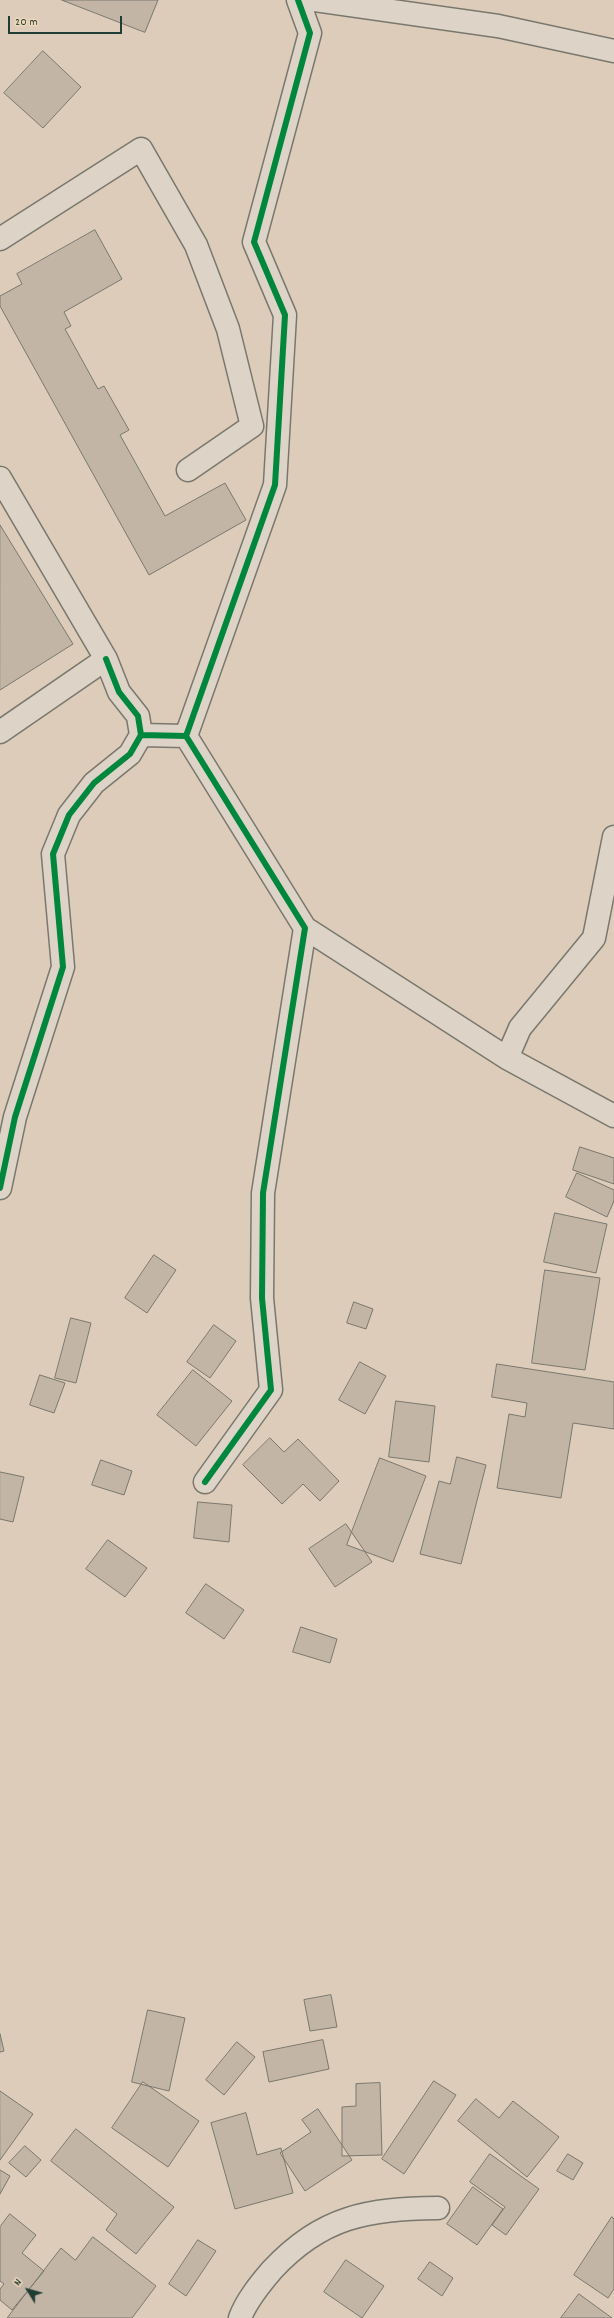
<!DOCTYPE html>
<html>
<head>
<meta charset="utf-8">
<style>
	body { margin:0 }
	#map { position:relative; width:614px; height:2318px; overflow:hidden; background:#dcccb9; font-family:Dekko,sans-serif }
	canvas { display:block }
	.north { position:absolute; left:8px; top:2270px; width:40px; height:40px; -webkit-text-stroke:3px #efd6b7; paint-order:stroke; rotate:307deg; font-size:11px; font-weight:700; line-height:16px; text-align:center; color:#1f3d34 }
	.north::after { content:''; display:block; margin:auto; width:14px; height:18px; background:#1f3d34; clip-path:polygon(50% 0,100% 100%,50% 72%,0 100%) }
	.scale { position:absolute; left:8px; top:16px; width:114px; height:18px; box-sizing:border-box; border:2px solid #1f3d34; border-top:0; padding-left:5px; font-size:12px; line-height:14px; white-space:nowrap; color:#1f3d34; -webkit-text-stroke:3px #efd6b7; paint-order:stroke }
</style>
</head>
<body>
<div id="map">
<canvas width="614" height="2318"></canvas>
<div class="north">N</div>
<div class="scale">20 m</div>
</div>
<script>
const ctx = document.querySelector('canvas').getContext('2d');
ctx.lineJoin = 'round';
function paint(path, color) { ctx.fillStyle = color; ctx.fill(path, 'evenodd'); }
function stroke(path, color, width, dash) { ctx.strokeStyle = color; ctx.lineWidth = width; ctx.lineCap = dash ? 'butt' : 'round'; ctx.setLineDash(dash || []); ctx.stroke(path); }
const building = new Path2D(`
	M62,0H158L145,32Z
	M43,51L81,87L43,128L4,93Z
	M95,230L122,279L64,312L71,326L65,329L98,389L104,386L129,430L120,435L165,516L225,483L246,520L149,575L0,306V296L22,284L17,274Z
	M0,525L73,644L0,690Z
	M580,1147L614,1158V1184L573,1170Z
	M577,1173L614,1190V1201L607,1217L566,1197Z
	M555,1213L607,1224L596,1273L544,1262Z
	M154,1255L176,1270L147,1313L125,1298Z
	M545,1270L600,1278L585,1370L532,1363Z
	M354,1302L373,1309L366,1329L347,1323Z
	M71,1318L91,1323L76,1383L55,1378Z
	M214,1325L236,1341L210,1378L187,1362Z
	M360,1362L386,1376L365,1414L339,1400Z
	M497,1364L614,1382V1429L573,1423L561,1498L497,1488L509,1414L525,1417L527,1403L492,1397Z
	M193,1370L232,1401L196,1446L157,1415Z
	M40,1375L65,1383L54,1413L30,1405Z
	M396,1401L435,1406L429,1462L389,1457Z
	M270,1438L284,1452L298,1439L339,1481L320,1501L303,1484L282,1504L243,1465Z
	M457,1457L486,1465L461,1564L420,1554L439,1481L450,1484Z
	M380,1458L426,1476L393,1562L347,1545Z
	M101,1460L132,1471L124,1495L92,1485Z
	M0,1472L24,1477L13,1522L0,1519Z
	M198,1502L232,1505L229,1542L194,1538Z
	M346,1524L372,1562L335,1587L309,1549Z
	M108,1540L147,1568L125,1597L86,1569Z
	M206,1584L244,1610L224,1639L186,1613Z
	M301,1627L337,1639L330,1663L293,1652Z
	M331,1995L337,2027L310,2031L304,2000Z
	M148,2010L185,2018L169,2091L132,2082Z
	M0,2034L4,2051L0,2052Z
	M323,2040L329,2069L269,2082L263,2052Z
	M237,2042L255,2057L224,2095L206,2080Z
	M434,2081L456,2095L404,2174L382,2159Z
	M143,2082L199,2121L168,2167L112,2128Z
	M380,2083L382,2155L342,2156V2107L356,2106V2084Z
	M0,2091L33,2114L0,2160Z
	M476,2099L499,2118L513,2101L559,2137L527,2177L458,2121Z
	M318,2109L352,2160L305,2191L280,2153L311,2132L302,2120Z
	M246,2113L257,2155L281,2148L293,2193L235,2209L211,2123Z
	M76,2129L174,2207L136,2254L106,2230L117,2214L51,2161Z
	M25,2146L41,2160L26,2177L9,2163Z
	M490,2154L539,2189L506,2235L492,2225L505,2207L470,2182Z
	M568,2154L583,2163L573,2180L557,2171Z
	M0,2170L10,2176L0,2194Z
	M473,2187L503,2209L477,2245L447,2224Z
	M10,2214L36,2235L22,2253L44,2271L12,2310L0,2300V2289L4,2284L0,2281V2227Z
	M612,2217L614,2219V2289L608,2298L574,2275Z
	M93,2237L156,2286L132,2318H7L61,2248L75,2260Z
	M198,2240L216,2251L186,2296L169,2284Z
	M346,2260L384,2286L362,2318L324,2292Z
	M430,2262L453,2278L442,2296L418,2279Z
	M579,2294L612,2318H561Z`);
paint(building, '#c2b5a6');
stroke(building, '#7a786e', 1);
const minor = new Path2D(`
	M315,0L498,26L614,51
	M0,239L141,149L196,245L228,329L252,426L188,470
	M0,478L106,659L0,732
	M141,735L186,736L305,928L263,1193L262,1298L271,1390L205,1482
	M186,736L275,485L285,315L254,242L310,33L298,0
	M305,928L507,1058L614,1116
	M507,1058L520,1028L594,938L614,837
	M0,1188L15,1117L63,967L53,854L69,815L94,783L130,754L141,735L138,716L119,692L106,659
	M240,2318C246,2301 260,2284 272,2270C322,2216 368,2209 438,2208`);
stroke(minor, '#7a786e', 25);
stroke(minor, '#ddd3c7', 22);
stroke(new Path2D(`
	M141,735L186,736L305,928L263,1193L262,1298L271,1390L205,1482
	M186,736L275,485L285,315L254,242L310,33L298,0
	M0,1188L15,1117L63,967L53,854L69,815L94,783L130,754L141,735L138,716L119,692L106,659`), '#00873e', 6);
</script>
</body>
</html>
